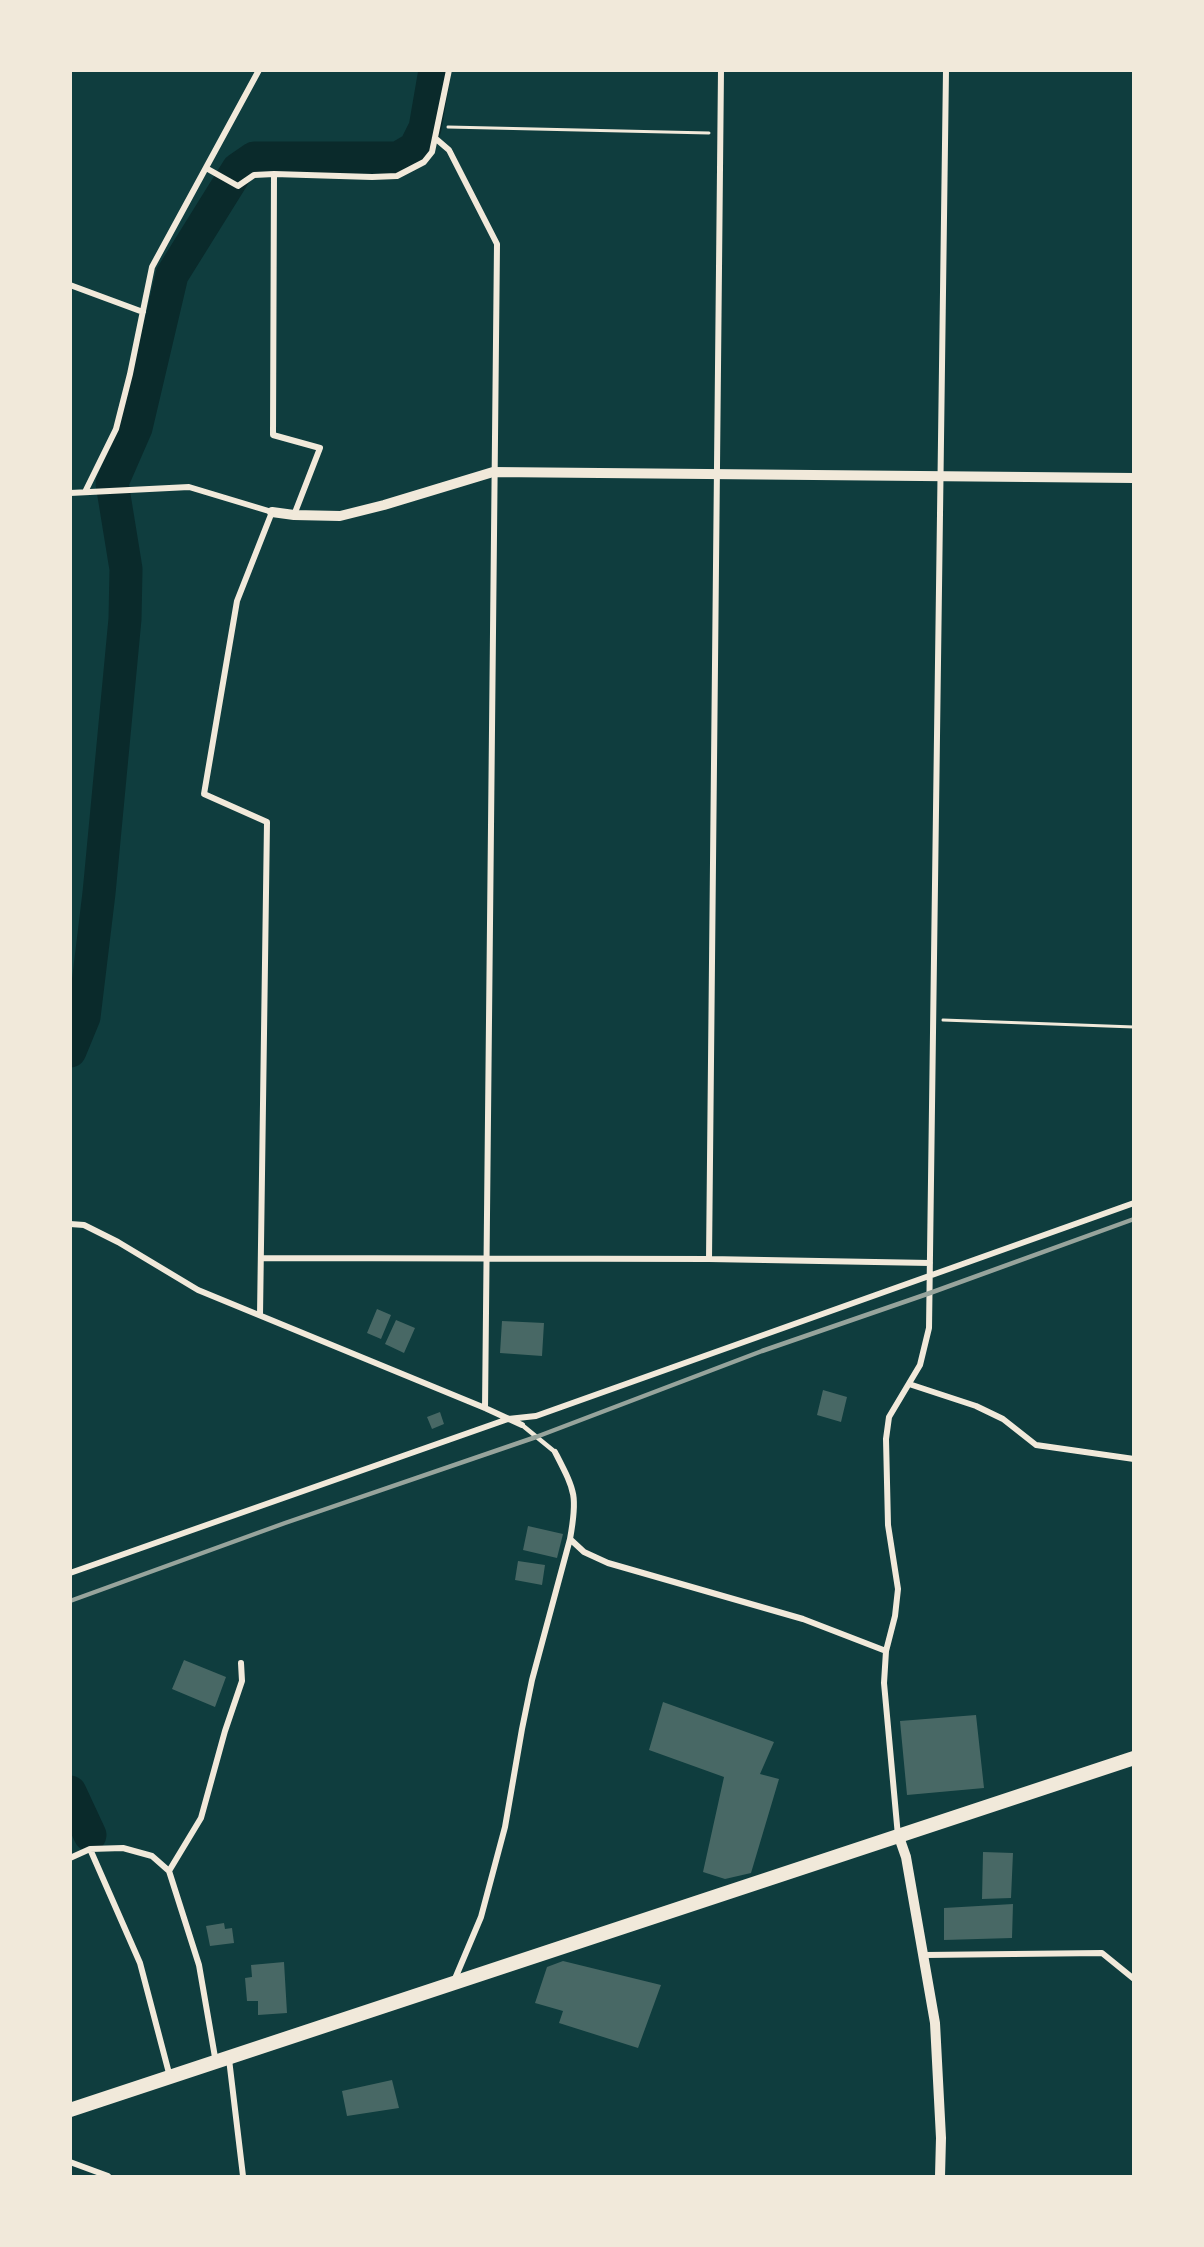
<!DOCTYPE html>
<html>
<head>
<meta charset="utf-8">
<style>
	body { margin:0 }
	#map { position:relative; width:1204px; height:2247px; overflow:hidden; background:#0f3d3e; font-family:"PT Sans Narrow",sans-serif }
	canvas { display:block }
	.frame { position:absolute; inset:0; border:72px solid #f1e9da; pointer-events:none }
</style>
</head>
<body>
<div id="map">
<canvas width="1204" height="2247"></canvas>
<div class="frame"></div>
</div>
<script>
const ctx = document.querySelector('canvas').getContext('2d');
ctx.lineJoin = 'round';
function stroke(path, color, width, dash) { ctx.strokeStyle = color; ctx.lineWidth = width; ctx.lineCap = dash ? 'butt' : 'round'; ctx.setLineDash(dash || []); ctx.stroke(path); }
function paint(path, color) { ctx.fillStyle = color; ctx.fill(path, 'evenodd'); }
stroke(new Path2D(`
	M70,1051L84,1017L99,893L125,619L126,569L112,483L136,428L172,275L238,169L254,158H398L415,148L425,128L435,70
	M70,1792L90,1835`), '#0a2a2b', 33);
paint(new Path2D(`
	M377,1309L391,1315L381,1339L367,1333Z
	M396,1320L415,1328L404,1353L385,1344Z
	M502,1321L544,1323L542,1356L500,1353Z
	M823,1390L847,1397L841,1422L817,1415Z
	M440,1412L444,1424L432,1429L427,1417Z
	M528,1526L563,1534L557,1558L523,1550Z
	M518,1561L545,1565L542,1585L515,1580Z
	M184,1660L226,1677L215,1707L172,1689Z
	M663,1702L774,1742L760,1774L779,1779L751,1873L725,1879L703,1872L724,1777L649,1750Z
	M976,1715L984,1788L907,1795L900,1721Z
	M983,1852L1013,1853L1011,1898L982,1899Z
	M1013,1904L1012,1938L944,1940V1908Z
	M224,1923L225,1929L232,1928L234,1943L210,1946L206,1926Z
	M563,1961L661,1985L638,2048L559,2023L563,2011L535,2003L547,1967Z
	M284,1962L287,2013L258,2015V2001H247L245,1978L252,1977L251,1965Z
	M392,2080L399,2108L347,2116L342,2091Z`), '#486865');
stroke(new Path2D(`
	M448,127L709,133
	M943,1020L1134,1027`), '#f1e9da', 3);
stroke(new Path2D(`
	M522,1425L555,1452`), '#f1e9da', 4.5);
stroke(new Path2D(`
	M435,138L449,150L497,244L485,1408
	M206,168L238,186L254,175L274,174L372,177L397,176L424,162L432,152L449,70
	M274,174L273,435L320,448L294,515
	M70,285L143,312
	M85,492L116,429L130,374L152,267L259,70
	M70,493L189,487L272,512L237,601L204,794L267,822L260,1315
	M70,1224L84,1225L118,1242L198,1290L485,1408L522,1425
	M261,1258L709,1259L930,1263
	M709,1259L721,70
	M909,1384L976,1406L1003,1419L1036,1445L1134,1459
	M555,1452C575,1491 578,1495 570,1539L584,1552L608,1563L803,1619L886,1651
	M70,1573L508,1419L536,1416L1134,1203
	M898,1836L884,1683L886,1651L895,1616L898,1589L888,1525L886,1439L889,1417L920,1365L929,1328L946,70
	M90,1849L140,1963L170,2077
	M70,1858L90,1849L123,1848L152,1856L169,1871
	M925,1955L1102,1953L1134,1979
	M454,1981L481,1917L505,1827L522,1729L532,1680L570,1539
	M229,2059L243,2176
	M216,2063L199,1965L169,1871L201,1818L225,1731L242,1681L241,1663
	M70,2162L108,2176`), '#f1e9da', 6);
stroke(new Path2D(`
	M272,512L294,515L340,516L384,505L493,472L1134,478
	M899,1837L906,1857L935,2023L941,2138L940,2176`), '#f1e9da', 10);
stroke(new Path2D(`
	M70,2110L1134,1758`), '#f1e9da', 14);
stroke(new Path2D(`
	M70,1601L285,1523L536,1437L762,1351L930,1293L1134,1219`), '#97a49c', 4.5);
</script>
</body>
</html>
